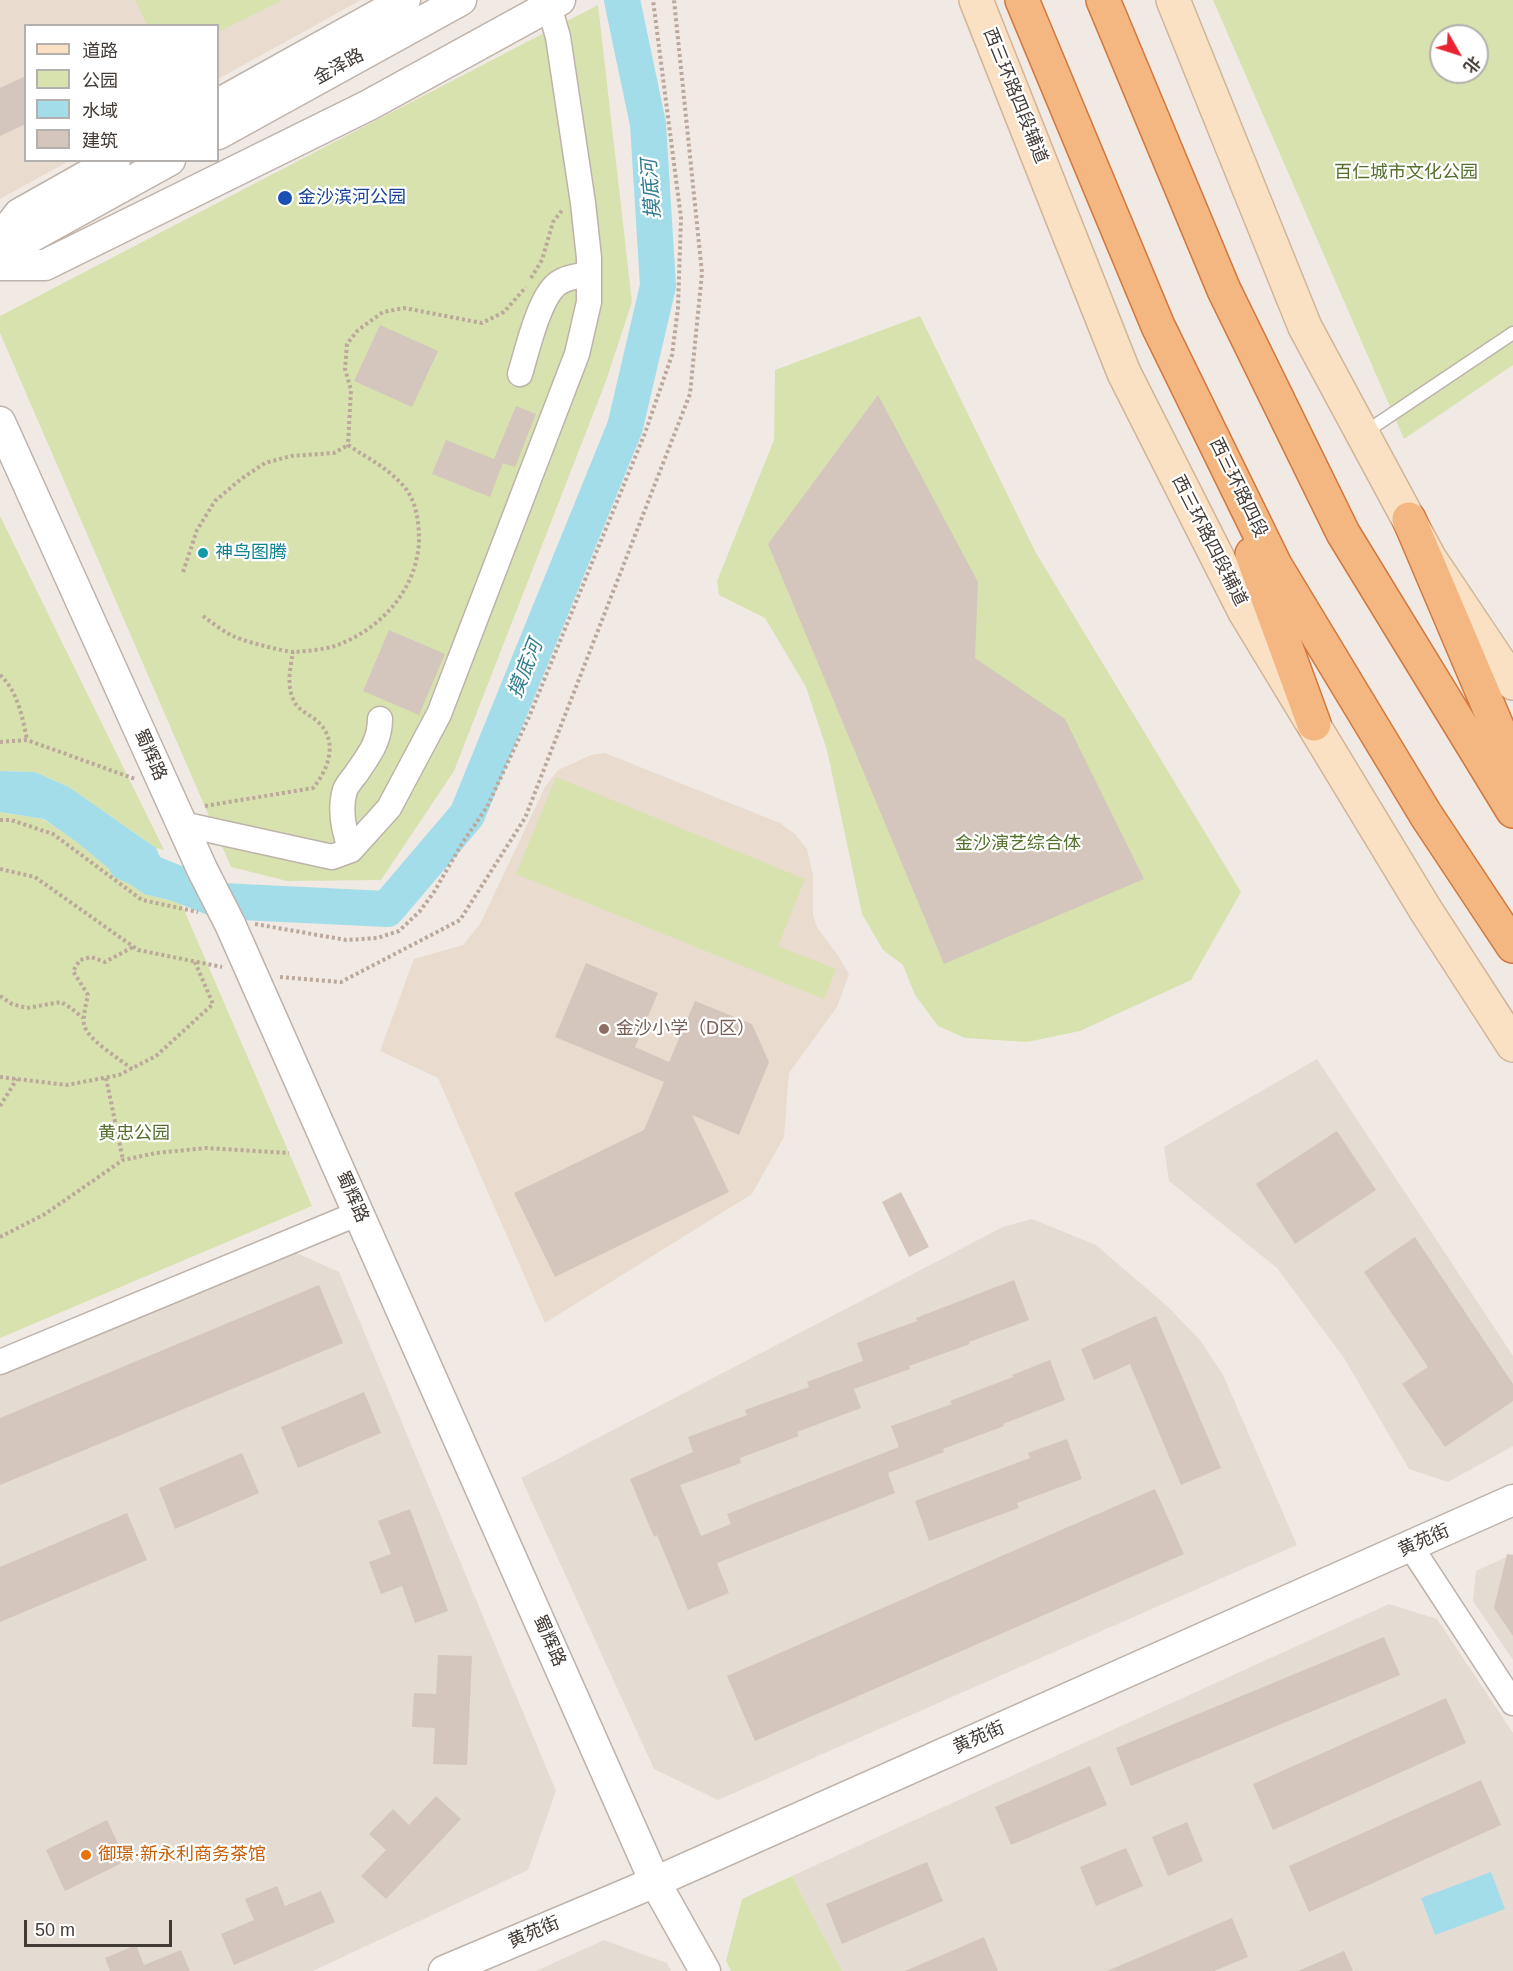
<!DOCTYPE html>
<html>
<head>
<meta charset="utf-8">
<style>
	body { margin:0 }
	#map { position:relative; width:1513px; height:1971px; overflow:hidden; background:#f1eae4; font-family:Helvetica,"Noto Sans SC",sans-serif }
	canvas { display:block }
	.legend { position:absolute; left:24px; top:24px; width:195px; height:138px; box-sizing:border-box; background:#fff; border:2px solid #b3b0ae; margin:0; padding:8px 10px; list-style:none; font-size:18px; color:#423a34 }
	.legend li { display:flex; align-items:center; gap:12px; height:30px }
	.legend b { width:30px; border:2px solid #b3b0ae }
	.north { position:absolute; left:1429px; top:24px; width:60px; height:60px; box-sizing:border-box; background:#fff; border:2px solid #b3b0ae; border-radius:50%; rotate:129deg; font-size:16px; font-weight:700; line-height:24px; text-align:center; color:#423a34 }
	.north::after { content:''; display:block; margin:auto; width:21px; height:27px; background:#ea2231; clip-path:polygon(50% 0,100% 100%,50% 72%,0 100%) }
	.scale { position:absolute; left:24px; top:1920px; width:148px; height:27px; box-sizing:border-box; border:3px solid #423a34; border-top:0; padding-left:8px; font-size:18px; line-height:21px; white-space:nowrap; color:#423a34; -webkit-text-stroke:4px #fff; paint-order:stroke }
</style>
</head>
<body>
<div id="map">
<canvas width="1513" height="1971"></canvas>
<ul class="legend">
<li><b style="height:8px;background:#fae1c4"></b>道路</li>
<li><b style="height:16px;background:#d7e2af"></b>公园</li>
<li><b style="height:16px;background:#a4ddea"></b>水域</li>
<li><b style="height:16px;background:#d4c6bd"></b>建筑</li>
</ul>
<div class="north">北</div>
<div class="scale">50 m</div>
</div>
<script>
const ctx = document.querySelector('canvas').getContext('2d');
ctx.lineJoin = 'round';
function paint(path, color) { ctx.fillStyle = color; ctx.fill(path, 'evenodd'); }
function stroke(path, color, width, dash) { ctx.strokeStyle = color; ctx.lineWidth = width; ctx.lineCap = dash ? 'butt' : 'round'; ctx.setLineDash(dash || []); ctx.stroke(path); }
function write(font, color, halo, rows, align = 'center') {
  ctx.font = font + ' Helvetica,"Noto Sans SC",sans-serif'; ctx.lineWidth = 4.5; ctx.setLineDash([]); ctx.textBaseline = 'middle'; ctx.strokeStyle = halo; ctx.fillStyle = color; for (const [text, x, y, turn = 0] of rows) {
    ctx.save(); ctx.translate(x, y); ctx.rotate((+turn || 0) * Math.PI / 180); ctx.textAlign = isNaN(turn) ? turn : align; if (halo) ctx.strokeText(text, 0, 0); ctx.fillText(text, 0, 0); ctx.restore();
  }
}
paint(new Path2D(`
	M1317,1059L1513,1356V1446L1448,1482L1409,1469L1344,1358L1277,1268L1169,1181L1164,1147Z
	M1032,1219L1096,1245L1167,1306L1200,1340L1223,1375L1297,1545L718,1800L654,1769L521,1478L1003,1227Z
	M290,1250L339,1272L556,1791L528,1870L313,1971H0V1376Z
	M1513,1554V1660L1473,1601L1476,1571Z
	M1389,1604L1437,1619L1513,1733V1971H842L792,1876Z
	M604,1940L667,1963L671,1971H536Z`), '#e4dbd2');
paint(new Path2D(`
	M0,0H361L218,79V26H26V160L69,161L0,199Z
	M605,753L780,823L795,834L807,849L813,875V915L817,927L839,957L849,974L837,1007L789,1073L784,1137L752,1194L545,1323L438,1078L380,1051L414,959L463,945L480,924L545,787L558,770L591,755Z`), '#e9dccf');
paint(new Path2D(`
	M135,0H283L218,32V26L147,25Z
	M1213,0H1513V365L1404,439ZM1441,36H1477V72H1441Z
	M598,5L632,302L606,381L454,771L381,880L287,881L231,867L0,333V316Z
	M920,316L1036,553L1241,892L1191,980L1080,1031L1027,1042L965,1038L938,1026L915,995L903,965L883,950L862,914L827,750L806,687L765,618L719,595L717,581L774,440L775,370Z
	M0,516L164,850L156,848L69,787L35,772L0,771Z
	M556,777L805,879L778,946L836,969L824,999L516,874Z
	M0,812L43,819L77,842L115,874L144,894L181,903L312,1206L0,1338Z
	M792,1876L842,1971H731L726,1961L742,1899Z`), '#d7e2af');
paint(new Path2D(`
	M0,771L35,772L69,787L156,848L181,903L144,894L115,874L78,843L44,819L0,812Z
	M1491,1872L1505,1909L1435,1935L1421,1898Z`), '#a4ddea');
stroke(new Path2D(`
	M126,863L221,901L387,909L467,815L625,427L658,286L648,124L622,0`), '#a4ddea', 36);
paint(new Path2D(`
	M26,76V124L0,136V88Z
	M380,325L438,351L412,407L354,381Z
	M878,395L978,582L975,658L1065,719L1144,879L944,964L768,544Z
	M516,406L536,414L515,467L503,463L490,497L432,474L446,440L494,459Z
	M389,630L445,654L419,715L363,691Z
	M586,963L658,993L635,1047L669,1062L695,1001L752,1024L769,1062L739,1135L692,1115L729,1192L555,1277L514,1193L644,1130L664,1082L555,1037Z
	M1337,1131L1376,1190L1295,1244L1256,1184Z
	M901,1192L929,1247L909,1257L882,1202Z
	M1415,1237L1513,1384V1401L1445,1447L1402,1384L1428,1367L1364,1272Z
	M1014,1280L1029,1320L969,1342L970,1344L909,1366L910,1369L854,1389L861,1408L797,1432L799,1436L740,1458L741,1463L680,1485L701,1536L731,1524L727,1514L899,1447L891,1426L952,1404L950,1401L1013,1377L1012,1375L1050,1360L1065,1400L1003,1424L1004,1426L943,1449L944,1452L888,1473L895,1493L717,1563L729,1593L688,1610L657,1535L654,1537L630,1479L693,1452L688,1437L747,1415L745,1410L809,1387L807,1382L863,1361L857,1343L917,1321L916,1318Z
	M319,1285L343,1343L0,1485V1418Z
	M1156,1316L1221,1468L1181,1485L1130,1364L1094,1380L1081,1349Z
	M364,1392L381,1433L298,1468L281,1427Z
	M1067,1439L1082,1479L1017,1503L1019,1508L929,1541L915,1501L1030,1458L1028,1453Z
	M242,1453L259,1493L175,1529L159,1488Z
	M1155,1489L1184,1554L755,1741L727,1676Z
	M410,1509L448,1611L415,1623L402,1586L381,1594L369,1562L391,1554L378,1521Z
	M127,1513L147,1560L0,1622V1567Z
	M1507,1554L1513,1555V1636L1494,1608Z
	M1384,1637L1400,1675L1131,1786L1116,1748Z
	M438,1655L472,1656L467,1765L433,1764L435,1728L412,1727L414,1693L436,1694Z
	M1446,1698L1466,1743L1273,1830L1253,1784Z
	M1090,1766L1107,1805L1011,1845L995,1807Z
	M1481,1780L1501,1825L1309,1912L1289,1866Z
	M436,1796L461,1819L386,1899L361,1876L386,1850L369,1834L393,1809L409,1825Z
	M107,1820L126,1861L65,1891L46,1850Z
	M1187,1822L1203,1861L1168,1876L1152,1837Z
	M1126,1848L1143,1886L1096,1906L1080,1867Z
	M927,1862L943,1901L842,1944L826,1904Z
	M277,1886L285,1906L321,1891L335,1922L234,1965L221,1934L254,1920L245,1899Z
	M1232,1918L1248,1957L1214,1971H1107Z
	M984,1937L998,1971H905Z
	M136,1945L144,1965L181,1950L190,1971H110L105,1958Z
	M1344,1951L1353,1971H1298Z`), '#d4c6bd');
const service = new Path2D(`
	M1364,433L1513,333`);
const minor = new Path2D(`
	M520,374C527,351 539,298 557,284C566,277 578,276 589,274
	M182,824L332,857L351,850L389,808L439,714L577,354L589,302V258L583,203L558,37L549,6
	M351,850C344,832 339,810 345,790C347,785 352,779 356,774C368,756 380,742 380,719
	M0,1362L359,1213
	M1411,1547L1513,1703`);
const tertiary = new Path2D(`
	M218,104L405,0
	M218,134L461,0
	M0,239L19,214L115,160
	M0,254L170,160
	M0,265H45L369,105L560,0
	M0,422L202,869
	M230,924L655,1882L705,1971
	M444,1971L655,1882L1513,1500`);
const secondary = new Path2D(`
	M976,0L1124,373L1245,612L1425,909L1513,1045
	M1173,0L1305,327L1430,559L1513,683`);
const trunk = new Path2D(`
	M1022,0L1158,326L1275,565L1426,815L1513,946
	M1103,0L1224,290L1343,533L1513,811
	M1409,519L1513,764
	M1252,554L1314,724`);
stroke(service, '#beb3aa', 15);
stroke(minor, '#beb3aa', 27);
stroke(tertiary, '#beb3aa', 33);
stroke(secondary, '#d1b599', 36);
stroke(trunk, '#d1793e', 36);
stroke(new Path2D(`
	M531,278L542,260L553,222L563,209
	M183,572L197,530L215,501L241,479L265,463L291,456L334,453L348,445
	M203,616C211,622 220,629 229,634C238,640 284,652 295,652C307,651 330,649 340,644C383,627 417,588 419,541C419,523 417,504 406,489C389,468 370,460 348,445L351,390L345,369L347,344L358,330L383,312L404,308L482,323L504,312L526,287
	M0,675C17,690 23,718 27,740
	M0,742L27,740L135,779
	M205,806L313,788C329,769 339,740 317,721C310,715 299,710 295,703C286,687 290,669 293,652
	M0,820H11L53,834L142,900L198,912
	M0,869L35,877L138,950L222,967
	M255,924L346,940L377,938L399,931L420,911L434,892L463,842L487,807L529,717L645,433L672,355L678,308L681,218L653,0
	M280,977L341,982L460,920L525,818L690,394L702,273L674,0
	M0,996L12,1004L27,1008L61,1002L71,1008L83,1018
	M132,1069C120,1059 86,1039 84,1024C83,1014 86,1005 88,995L73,971L80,960L91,957L105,962L133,947
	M0,1077L67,1085L119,1075L156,1056L213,1004L195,962
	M106,1078L123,1160
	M0,1106L17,1079
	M0,1237L45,1214L123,1160L156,1153L206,1148L289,1153`), '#bca89a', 4, [3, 3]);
stroke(service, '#fff', 12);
stroke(minor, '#fff', 24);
stroke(tertiary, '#fff', 30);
stroke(secondary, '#fae1c4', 33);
stroke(trunk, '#f4b782', 33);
const tertiaryBridge = new Path2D(`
	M202,869L230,924`);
stroke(tertiaryBridge, '#beb3aa', 33, []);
stroke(tertiaryBridge, '#fff', 30);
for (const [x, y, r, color] of [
	[285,198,8,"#1a4fb4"],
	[203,553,6,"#0f9aa8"],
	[604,1029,6,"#8d6e63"],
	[86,1855,6,"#e8710a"]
]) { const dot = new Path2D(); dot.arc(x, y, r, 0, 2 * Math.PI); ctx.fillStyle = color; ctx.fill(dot); stroke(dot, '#fff', 2); }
write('18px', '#423a34', '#fff', [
	["金泽路",339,67,-29],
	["西三环路四段辅道",1015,96,68],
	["西三环路四段",1238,488,64],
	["西三环路四段辅道",1209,541,63],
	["蜀辉路",150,755,66],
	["蜀辉路",352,1197,66],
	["黄苑街",1424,1541,-24],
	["蜀辉路",549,1641,66],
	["黄苑街",979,1738,-24],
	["黄苑街",534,1933,-23]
]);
write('18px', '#556f2d', '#fff', [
	["百仁城市文化公园",1406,173],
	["金沙演艺综合体",1018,844],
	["黄忠公园",134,1134]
]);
write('18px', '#164399', '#fff', [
	["金沙滨河公园",298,198]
], 'left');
write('18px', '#0d838f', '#fff', [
	["神鸟图腾",215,553]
], 'left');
write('18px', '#785e54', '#fff', [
	["金沙小学（D区）",616,1029]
], 'left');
write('18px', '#c56008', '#fff', [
	["御璟·新永利商务茶馆",98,1855]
], 'left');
write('italic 20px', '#307d8f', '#fff', [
	["摸底河",652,189,-94],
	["摸底河",526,669,-68]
]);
</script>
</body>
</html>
